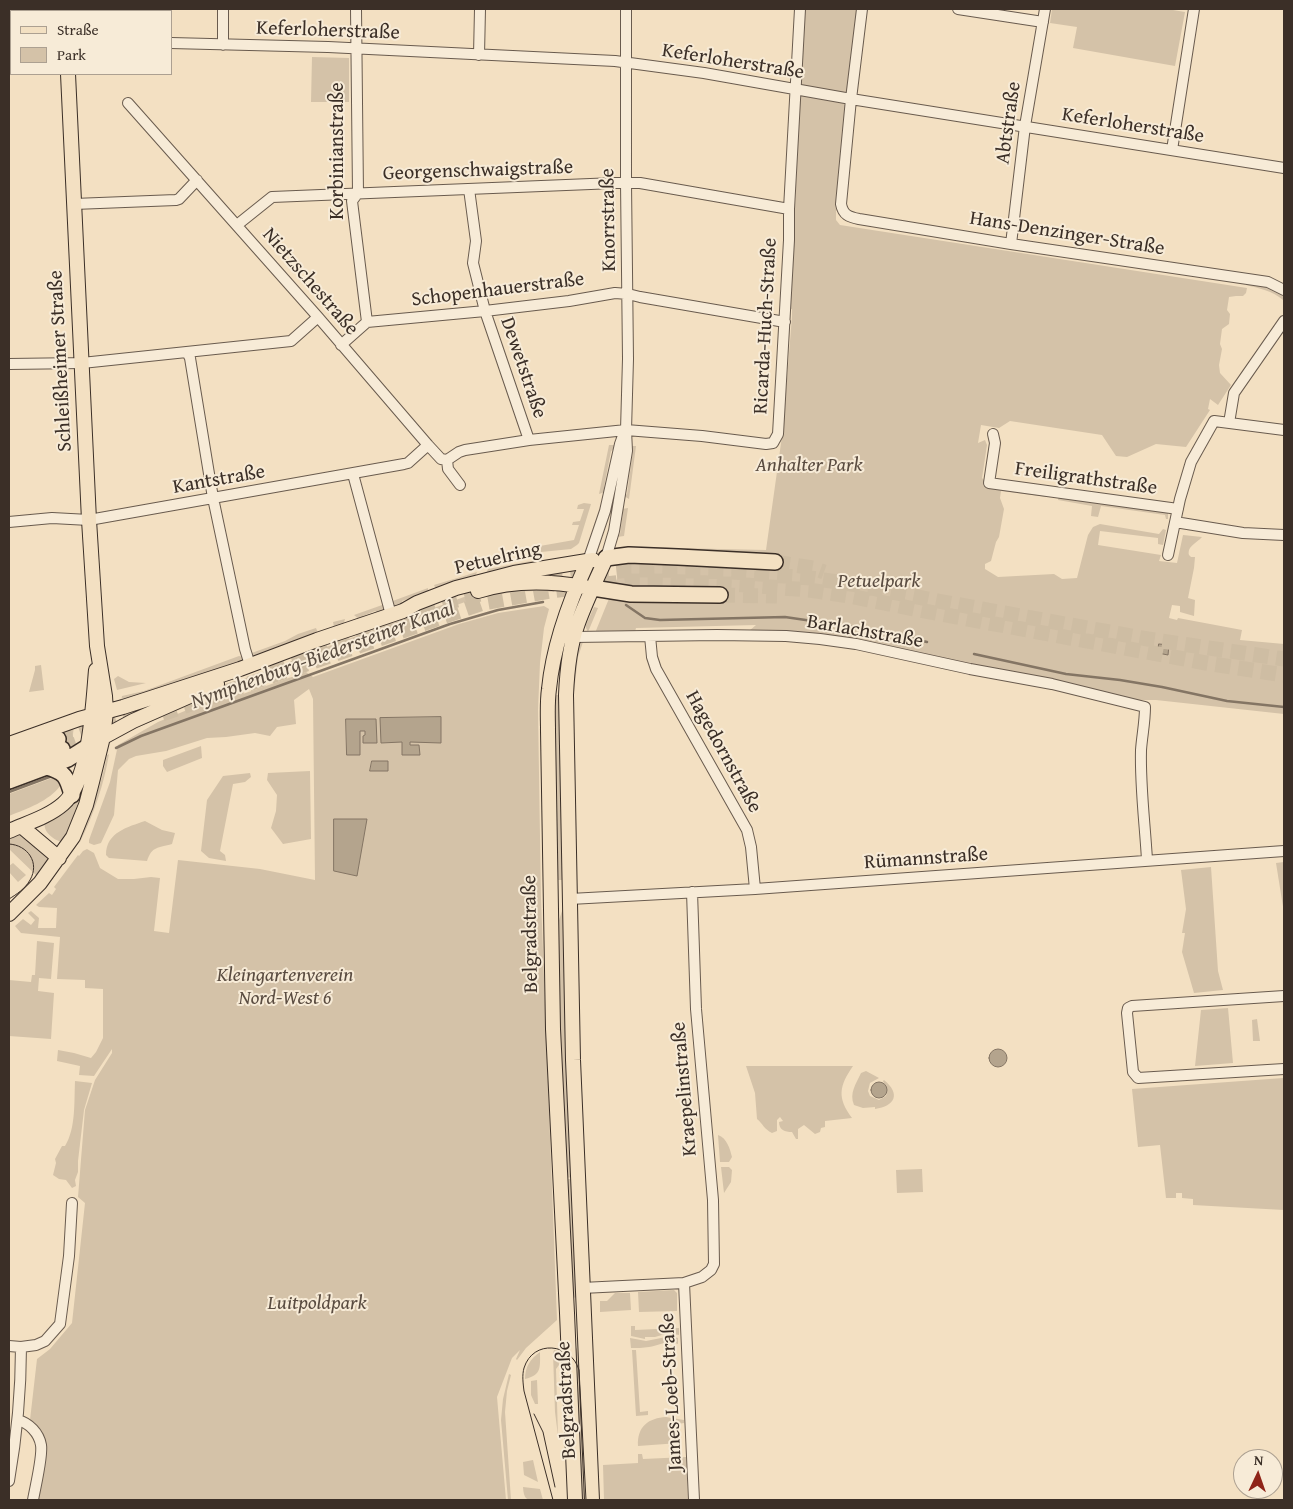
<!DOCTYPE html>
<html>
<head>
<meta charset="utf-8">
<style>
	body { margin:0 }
	#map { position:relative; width:1293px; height:1509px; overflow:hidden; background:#f3e0c2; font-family:"Gentium Book Plus",serif }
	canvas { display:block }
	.frame { position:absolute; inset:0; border:10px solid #3b2f27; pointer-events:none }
	.legend { position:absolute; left:10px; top:10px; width:162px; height:65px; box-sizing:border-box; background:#f7ebd7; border:1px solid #aca091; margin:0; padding:6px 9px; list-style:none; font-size:15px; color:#3b2f27 }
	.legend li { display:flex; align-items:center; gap:10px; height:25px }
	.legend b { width:25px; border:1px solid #aca091 }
	.north { position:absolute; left:1233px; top:1449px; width:50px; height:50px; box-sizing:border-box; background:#f7ebd7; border:1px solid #aca091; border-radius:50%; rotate:3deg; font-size:14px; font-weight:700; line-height:20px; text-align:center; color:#3b2f27 }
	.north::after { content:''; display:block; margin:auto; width:18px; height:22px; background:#8f2418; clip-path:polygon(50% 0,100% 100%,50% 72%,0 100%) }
</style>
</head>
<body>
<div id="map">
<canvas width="1293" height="1509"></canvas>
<div class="frame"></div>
<ul class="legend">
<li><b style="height:6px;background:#f3e0c2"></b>Straße</li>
<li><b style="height:14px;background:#d4c2a8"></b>Park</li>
</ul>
<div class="north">N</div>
</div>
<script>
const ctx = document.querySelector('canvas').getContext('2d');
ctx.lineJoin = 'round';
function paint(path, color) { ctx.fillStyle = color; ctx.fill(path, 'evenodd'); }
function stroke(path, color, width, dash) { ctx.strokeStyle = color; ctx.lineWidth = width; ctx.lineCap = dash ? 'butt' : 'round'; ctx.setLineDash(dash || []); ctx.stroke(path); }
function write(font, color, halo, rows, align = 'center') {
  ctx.font = font + ' "Gentium Book Plus",serif'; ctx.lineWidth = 4; ctx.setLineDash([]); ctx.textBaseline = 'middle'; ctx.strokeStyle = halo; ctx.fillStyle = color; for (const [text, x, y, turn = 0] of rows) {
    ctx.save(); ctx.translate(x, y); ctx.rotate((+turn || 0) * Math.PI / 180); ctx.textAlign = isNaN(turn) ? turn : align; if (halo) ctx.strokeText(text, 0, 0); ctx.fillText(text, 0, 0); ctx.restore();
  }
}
paint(new Path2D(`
	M804,9H860L836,211V220L840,225L1247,288L1246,293L1243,296H1236L1229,297L1227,310L1230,314L1229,324L1222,329L1220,344L1222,349L1219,365L1220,373L1231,385L1218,405L1210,399L1208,409L1210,410L1186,447L1156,444L1127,457L1116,456L1102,435L1010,421L999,428L981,425L978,443L985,440L987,445L982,478L985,481L1048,494L1047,497L1001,491L1000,498L1004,509L999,537L996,542L991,561L985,564V569L998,577L1054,574L1062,579L1077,578L1088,535L1093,527L1100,524L1159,534L1163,529L1166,530L1163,545L1158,544V538L1100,531L1098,545L1161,555L1159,561L1177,563L1183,535L1202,537C1197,543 1187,546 1189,555L1191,557H1195L1194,568L1188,598L1195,600L1194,616L1180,612V606L1172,605L1169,618L1177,620L1178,618L1242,630L1240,640L1284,644V714L1156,700H1136L925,654L749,631L756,625L636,628L635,632L595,633L630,547L766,550L783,429L792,316V309H790L791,211L795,206Z
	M1052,9H1167L1185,12L1175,66L1073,48L1077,27L1050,23Z
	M312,57L349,58V102H311Z
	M1246,284L1268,287L1284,293L1283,300C1273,291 1258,288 1246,285Z
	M609,445H615V448L611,451L604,487L606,489L605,492L599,494Z
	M631,446H636L629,499L624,496L627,494L633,451L631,449Z
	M1059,496L1168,513V519H1166L1165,515L1101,506L1098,517L1091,516L1092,506L1058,500Z
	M584,503L591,504L579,543L577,545L571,549L541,552L540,546L574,540L579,525H572L573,522L580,521L584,509H577L578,505Z
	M628,508L624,536L617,537V536L620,534L623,512L622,509Z
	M536,560L542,563L538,564L535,562L491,571L488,575L485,576L488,569Z
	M477,572L474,579L436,589L434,585Z
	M557,586L554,592C524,589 494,594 465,602L315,656L318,650L464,597L479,594Z
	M428,588V592L402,601L401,605L394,606L390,602Z
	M385,604L382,611L378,613L375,611L363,616L362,619L360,620L354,615Z
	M544,606L549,609L544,628L540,663L538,710L541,899L557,1320L526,1348L517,1360L516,1359L520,1350L512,1358L497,1397L506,1500H33L42,1447L32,1428L30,1420L37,1359L50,1349L72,1323L85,1203L78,1197L85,1110L95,1080L112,1053V1049L94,1076L79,1075L80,1066L57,1061L58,1050L74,1053L91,1058L96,1052L103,1038V989L85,988V980L57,979L60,937L21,933L15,926L23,919L31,925L35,920L28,913L31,911L39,918L38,928H56L57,908L39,907L36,905L49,893L52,895L56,889L54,887L78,855L79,856L83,851L87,849L94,853L100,868L118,879H134L151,877L160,878L154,931L169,933L178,860L260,869L315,880L313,699L309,689L294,700L296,724L277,727L270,736L255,733L226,737L207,738L166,751L136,756L129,759L118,770L114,815L101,843L94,845L89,843V840L110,782L118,745L158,722L209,701L240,695L306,672L313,677L459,624L498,613Z
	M594,607L598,608L588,632L586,628V625Z
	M345,619L343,626L261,654L259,657L255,658L249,654L285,641L298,634L316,628L318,633L334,627L333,622Z
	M583,642L578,657L572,710L574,666L579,644Z
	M239,656L243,657L241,662L186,682H175L121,701L122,696L144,691Z
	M298,659L303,660L216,694L120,735L121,731L216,689Z
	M41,665L44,690L29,692L35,670V666Z
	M118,676L129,682L146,683L117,690L114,679Z
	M556,695H560L565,880H554L553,698Z
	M74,725L71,752L56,734Z
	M201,746L202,758L167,772L163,766V760Z
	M109,754C104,784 94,814 80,842L79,838C91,811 102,784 107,755Z
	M90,766L69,830L63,842C54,841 42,831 45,822Z
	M54,771L61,785C48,802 28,808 9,816V794L52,778L49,774L9,790V785Z
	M310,771L311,839L283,844L271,828L276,811L277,795L267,780L268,773Z
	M250,773L251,777L245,782L233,784L220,851L225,855L226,861L209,858L201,851L207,800L223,776Z
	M145,821L162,830L175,833L172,844C158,848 152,846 147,861L109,858L106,855C106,832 128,827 145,821Z
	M18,832L51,857L38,877L9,849V835Z
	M1284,862V913L1276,863Z
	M13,863L26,875L18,882L9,872V866Z
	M1211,867L1218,971L1223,990L1194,993L1182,952L1185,933H1182L1186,909L1181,870Z
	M565,902L569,1125L573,1177L565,1178L555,932Z
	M37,941L54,943L51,979L39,978L38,991L54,993L51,1039L9,1036V980L31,982L32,975H35Z
	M1228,1008L1233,1063L1195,1066L1201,1010Z
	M1257,1019L1260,1041H1253L1252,1020Z
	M746,1066H853C839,1086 837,1098 852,1118L825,1121V1127L821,1128L820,1132L815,1134L804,1125L798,1129V1139H796L792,1132C785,1132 779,1130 779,1122L783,1121L780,1117L777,1120V1131L772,1133C764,1129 763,1124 757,1119L755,1093Z
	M866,1071L879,1078L870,1083L868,1091L870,1096L879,1100L886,1096C888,1090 885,1087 883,1081L884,1080C901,1094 895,1106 875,1109V1107L863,1108L854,1105C849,1093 856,1084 861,1073Z
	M1283,1078L1284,1087V1210L1193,1205V1199L1182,1198V1193H1176V1198H1166L1160,1145L1138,1147L1132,1089Z
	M75,1081L92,1083L84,1110L78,1161V1172L75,1180L76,1186L72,1188L66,1180L59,1179L53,1175L56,1163L55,1159L62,1146H65C76,1128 74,1102 75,1081Z
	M718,1135C727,1138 730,1149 732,1157L729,1162H720Z
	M721,1167H729L732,1170L731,1182L724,1193Z
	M922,1169L923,1192L897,1193L896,1170Z
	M565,1179H573L577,1297L573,1298Z
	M674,1290L677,1293V1311L639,1312L638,1292Z
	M615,1293H630L631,1310L600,1312V1301H607Z
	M635,1326V1330L679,1328V1335L669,1333L655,1337H645V1339L631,1336V1326Z
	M671,1336L678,1338V1344C667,1340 660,1345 649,1347C643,1348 637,1348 631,1348L630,1338L646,1341Z
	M574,1344L577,1349L582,1374L589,1500H580Z
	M554,1350L558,1351L559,1365L556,1369L558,1436L555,1412L553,1353Z
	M632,1350H636L640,1412L648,1411V1415L636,1416Z
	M540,1352C540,1367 542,1375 525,1379C525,1367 530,1359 540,1352Z
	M509,1374L511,1375L507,1391L505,1412L511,1500H508L501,1420L503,1399Z
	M537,1380L538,1404H535L531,1395V1381Z
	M666,1417L684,1420V1423L678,1424L679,1443L638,1446C637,1426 649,1418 666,1417Z
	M638,1454H642L643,1459L686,1457L688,1500H604L603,1465L638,1463Z
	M533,1460L538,1482L524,1475L523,1462Z
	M523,1487L540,1489L543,1500C529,1500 524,1503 523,1487Z`), '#d4c2a8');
const water = new Path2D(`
	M1159,644L1169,645L1168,655L1158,653Z
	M441,717V743L410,742V745H419L420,755H402V742L381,743L380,718Z
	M346,719H376L377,743H363V736L365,735V731H360V755H347Z
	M372,761H388V771H370Z
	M334,819H367L357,876L334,871Z
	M989 1058a9 9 0 1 1 18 0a9 9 0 1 1-18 0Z
	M871 1090a8 8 0 1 1 16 0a8 8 0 1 1-16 0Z`);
paint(water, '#b4a48d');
stroke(water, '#847564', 1);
stroke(new Path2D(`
	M626,605L645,618L660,620L785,617L881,631L927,642
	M974,654L1066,674L1120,680L1162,687L1227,701L1284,707
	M116,748L141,736L450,624L498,610L543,602
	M9,792L52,776`), '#847564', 2.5);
stroke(new Path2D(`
	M775,562L813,568L824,572
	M548,580L602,573L629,570H662L733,572L811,578L851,584L938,601L1148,639L1284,659
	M720,595L777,596
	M269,665L450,602L491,591
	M162,714L483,603L551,591L630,581H662L732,584L809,590L849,596L935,613L1206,663L1284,675
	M58,739L165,701
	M62,749L97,737`), '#cebda3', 15, [15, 8]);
const minor = new Path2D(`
	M356,9L358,193L352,201L367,322
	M862,9L851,99L841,204C843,215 849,217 859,219L1011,244L1268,282L1284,290
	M958,9L1043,22
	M171,43L328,47L615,61L704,73L851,99L1284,168
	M223,45V9
	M479,55L480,9
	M9,62H11
	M128,103L318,317L428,445L441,459L447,460
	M1172,150L1194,9
	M469,189L476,241L473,263L485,311L529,440
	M74,204L176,200L179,199L197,180
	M237,225L272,197L615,183H640L789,209
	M1011,244L1025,126L1045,9
	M341,345L367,322L485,311L569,301L615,293L628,294L640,297L785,322
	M187,352L190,358L213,498L245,649L250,665
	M9,364L82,363L291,341L318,317
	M1229,423L1234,393L1284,321
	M993,434L995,443L989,483L1178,509
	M447,460L459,452L465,450L529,440L626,430L702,436L766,444L773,443L778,434L789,240V209L800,9
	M447,460L448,469L460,485
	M353,474L391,615
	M9,522L52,518L89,520L404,464L408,463L428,445
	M1175,522L1243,533L1284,535
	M1168,555L1180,499L1191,462L1214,421L1284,430
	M606,558L614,531L627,451L626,430L628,359L626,183V9
	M588,561L605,511L620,444L624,433
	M650,636L652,657L656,669L747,830L751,847L755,889
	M574,637L717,635L786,636L820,639L856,644L970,669L1052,684L1145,707C1145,722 1142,736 1141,750C1140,787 1145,824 1147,860
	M570,899L755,889L1284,851
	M1284,996L1132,1006L1128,1008L1127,1013L1133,1072L1138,1078L1284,1069
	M684,1283L694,1500
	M582,1288L684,1283L702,1277L711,1270L714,1264L713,1200L696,1009L692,892
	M9,1346L21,1347
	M18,1420C29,1423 39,1433 41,1445C43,1456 35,1488 33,1500
	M9,1481C17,1435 21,1393 21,1347L36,1345L45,1341L60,1324L69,1256L72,1203`);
const major = new Path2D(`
	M67,9V11
	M478,591C512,580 551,581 585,587
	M98,740L133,721L217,684
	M9,744L79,719L123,707L240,669L317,640L403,611L417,603L456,588L514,573L593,560
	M21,826L59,858
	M9,831C27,823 48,817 63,804C90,781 93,704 96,670
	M9,914L40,883L73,837L86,805L92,782L103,737L106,712L105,696L97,646L89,520L68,74
	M575,1500L567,1313L553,1029L548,731C548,717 547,703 549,689C553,647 570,600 588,561
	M592,1500L573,1060L566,695C567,672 569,648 577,626C585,603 596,581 606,558`);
const highway = new Path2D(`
	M606,558L629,555L678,557L775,562
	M593,588L631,594L720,595
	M9,755L58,739
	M47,767C65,772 67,777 72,795
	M9,768L62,749
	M9,781L68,759L87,747`);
stroke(minor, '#695b4e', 12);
stroke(major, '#3b2f27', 16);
stroke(highway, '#3b2f27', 18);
stroke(minor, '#f7ebd7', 10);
stroke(major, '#f3e0c2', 14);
stroke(highway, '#f3e0c2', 15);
stroke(new Path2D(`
	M9,844C28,845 40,863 30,880C25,889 17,894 9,899
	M534,1414L543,1432L555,1487
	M553,1500L524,1391C523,1383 522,1375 524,1368C533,1339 571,1343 579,1370L586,1500`), '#3b2f27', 1);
write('20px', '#3b2f27', '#f7ebd7', [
	["Keferloherstraße",328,31,2],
	["Keferloherstraße",733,62,9],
	["Abtstraße",1009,123,-82],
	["Keferloherstraße",1133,126,9],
	["Korbinianstraße",338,151,-90],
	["Georgenschwaigstraße",478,171,-2],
	["Knorrstraße",609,220,-91],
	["Hans-Denzinger-Straße",1067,234,9],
	["Nietzschestraße",310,282,49],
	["Schopenhauerstraße",498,290,-7],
	["Ricarda-Huch-Straße",766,326,-87],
	["Schleißheimer Straße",61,361,-93],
	["Dewetstraße",523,368,71],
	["Freiligrathstraße",1086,479,8],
	["Kantstraße",219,480,-10],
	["Petuelring",498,559,-13],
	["Barlachstraße",865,632,10],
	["Hagedornstraße",723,752,61],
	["Rümannstraße",926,859,-4],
	["Belgradstraße",531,934,-91],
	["Kraepelinstraße",685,1089,-95],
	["James-Loeb-Straße",672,1392,-93],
	["Belgradstraße",567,1400,-93]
]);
write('italic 20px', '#5a4c41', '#f7ebd7', [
	["Anhalter Park",809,466],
	["Petuelpark",879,582],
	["Kleingartenverein",285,976],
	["Nord-West 6",285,999],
	["Luitpoldpark",317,1304]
]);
write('italic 21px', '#594c40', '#f7ebd7', [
	["Nymphenburg-Biedersteiner Kanal",323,656,-20]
]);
</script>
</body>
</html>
